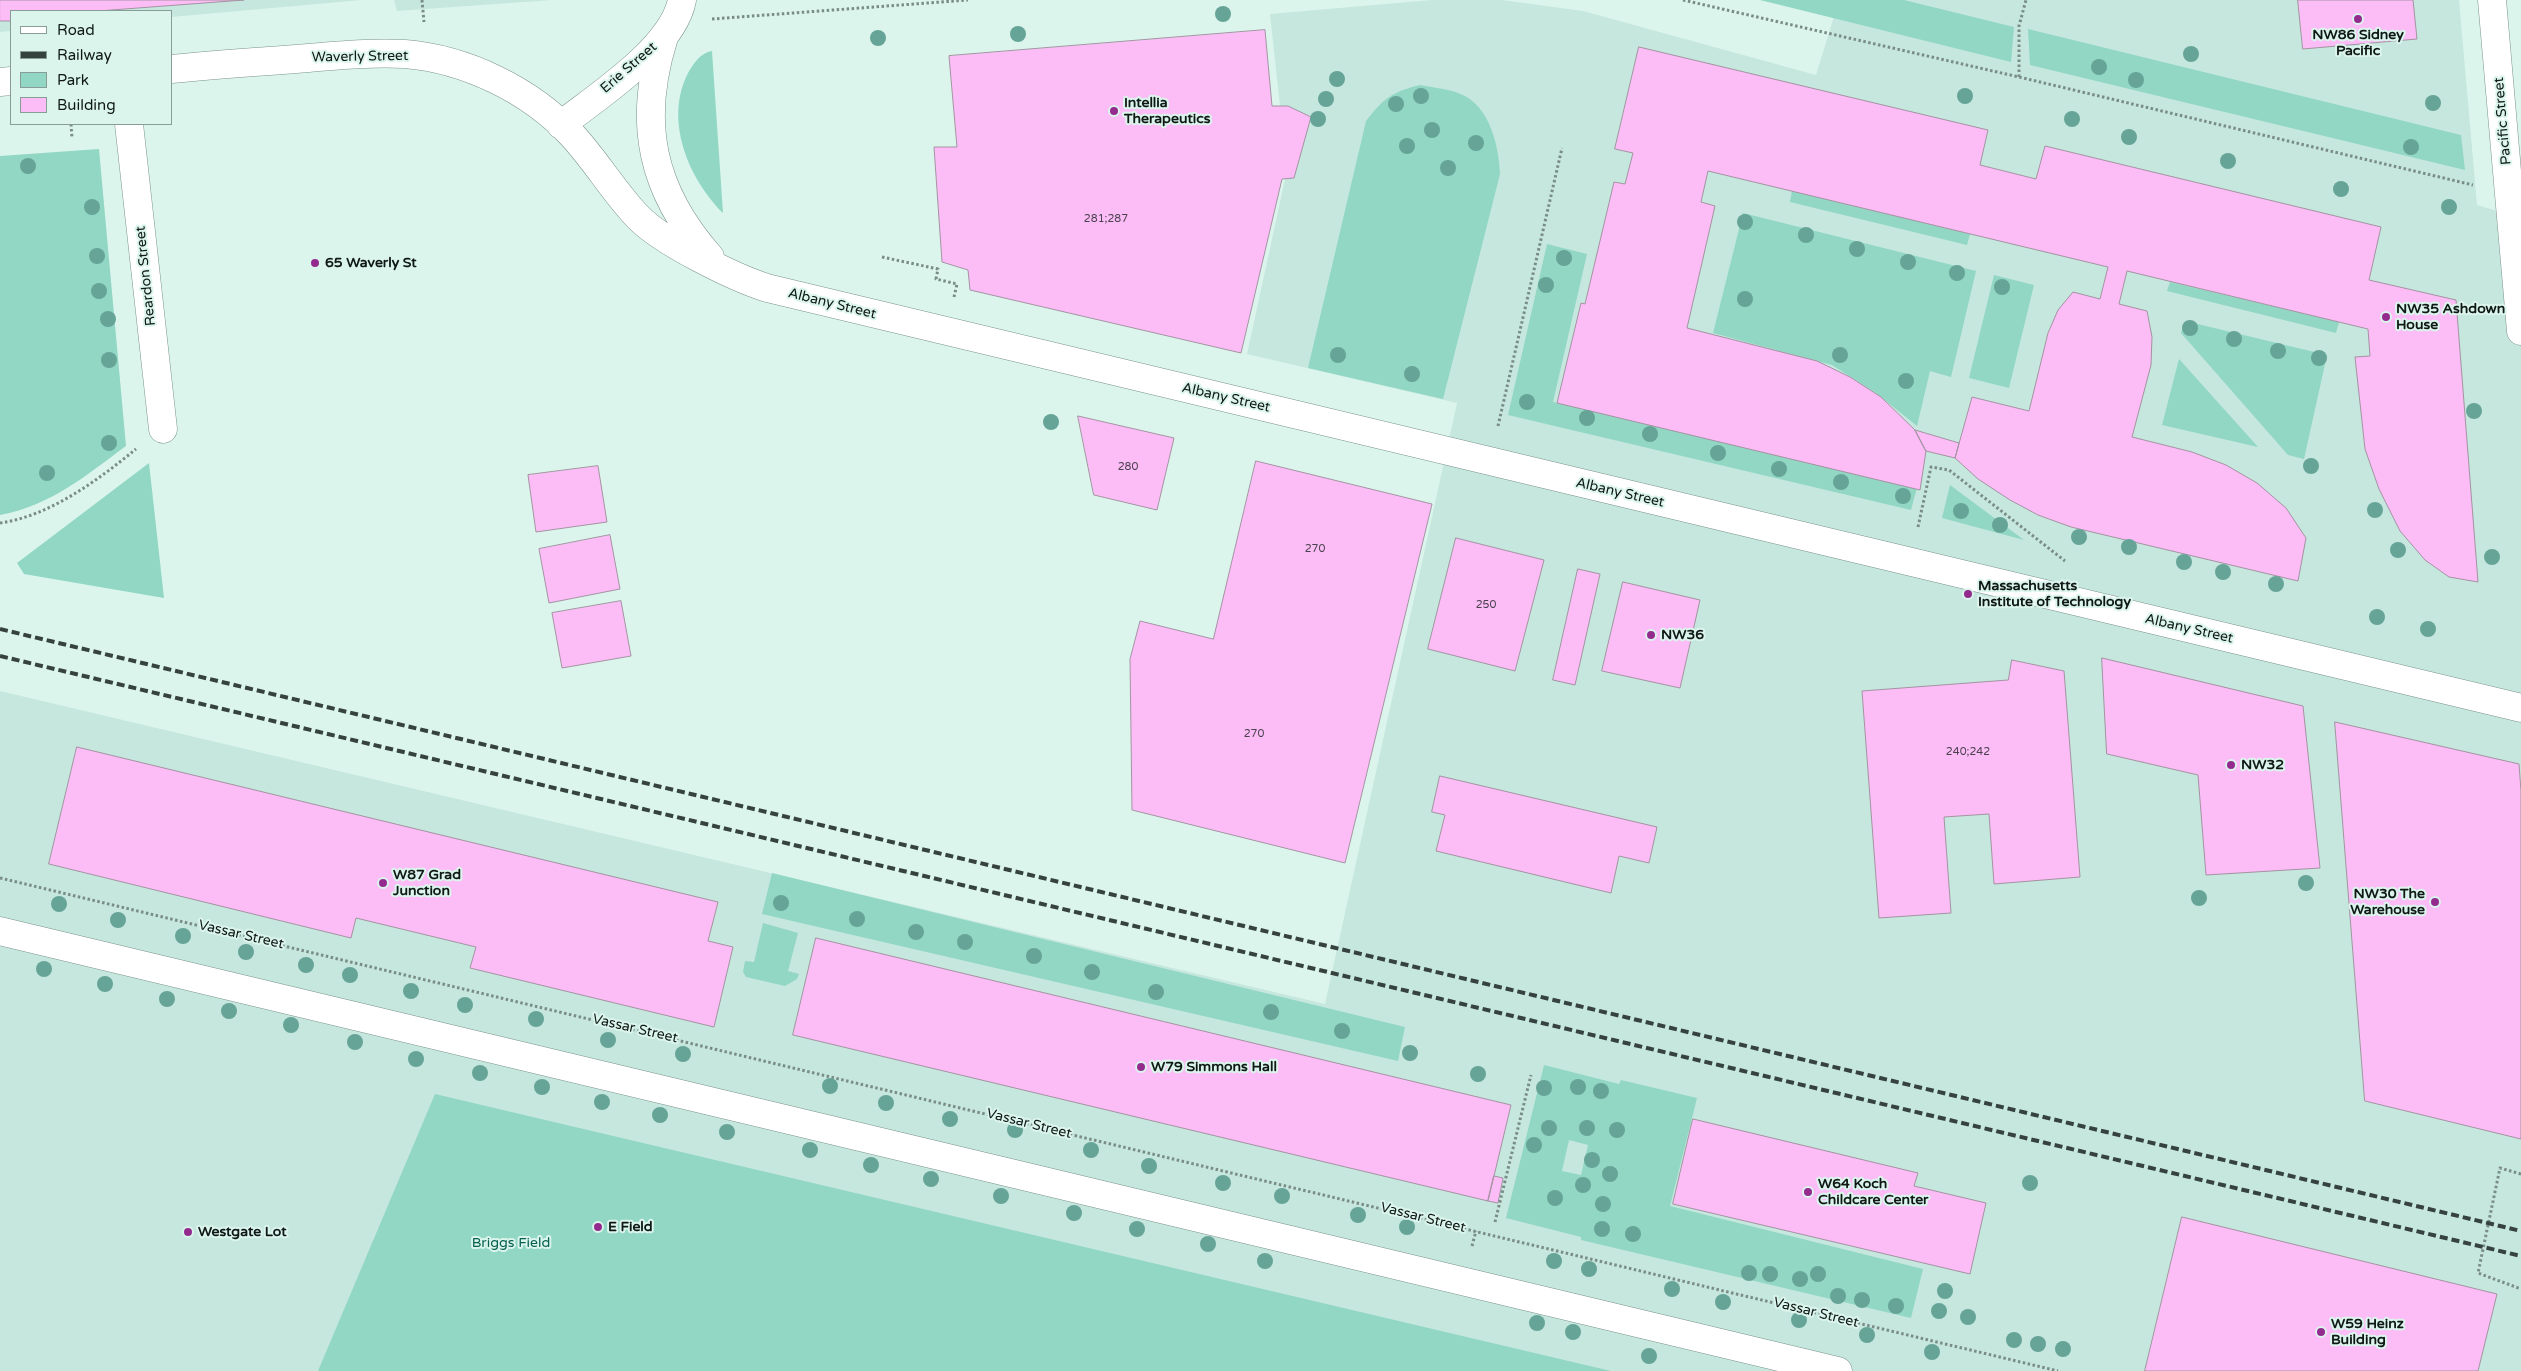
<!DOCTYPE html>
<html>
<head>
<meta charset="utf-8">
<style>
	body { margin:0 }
	#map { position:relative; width:2521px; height:1371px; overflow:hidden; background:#dbf5ed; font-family:"Varela Round",sans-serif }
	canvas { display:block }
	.legend { position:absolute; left:10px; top:10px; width:162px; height:115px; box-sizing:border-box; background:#dbf5ed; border:1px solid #899d97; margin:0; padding:6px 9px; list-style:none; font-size:15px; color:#0f1815 }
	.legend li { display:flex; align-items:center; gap:10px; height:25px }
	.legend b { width:25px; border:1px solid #899d97 }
</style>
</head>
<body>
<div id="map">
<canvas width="2521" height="1371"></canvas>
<ul class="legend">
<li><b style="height:6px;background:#fff"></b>Road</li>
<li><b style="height:6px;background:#36423e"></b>Railway</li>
<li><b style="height:14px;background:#91d7c4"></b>Park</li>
<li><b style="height:14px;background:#fcbdf7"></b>Building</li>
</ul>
</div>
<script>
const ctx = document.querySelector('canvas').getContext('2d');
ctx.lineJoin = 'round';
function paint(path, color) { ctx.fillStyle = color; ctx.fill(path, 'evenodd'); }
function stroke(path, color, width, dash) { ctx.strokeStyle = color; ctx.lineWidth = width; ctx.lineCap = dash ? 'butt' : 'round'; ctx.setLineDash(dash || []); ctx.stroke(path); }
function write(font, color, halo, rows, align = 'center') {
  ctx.font = font + ' "Varela Round",sans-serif'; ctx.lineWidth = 4; ctx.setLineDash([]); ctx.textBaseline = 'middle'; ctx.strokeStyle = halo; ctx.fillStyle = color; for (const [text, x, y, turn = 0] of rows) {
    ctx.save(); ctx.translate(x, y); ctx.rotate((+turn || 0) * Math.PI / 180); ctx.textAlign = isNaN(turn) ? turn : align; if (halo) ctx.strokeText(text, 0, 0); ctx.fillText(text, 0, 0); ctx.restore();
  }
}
paint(new Path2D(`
	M0,0H362L171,17V11H11V31L0,32Z
	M394,0H552L397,11Z
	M1432,0H1502L1583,11L1816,75L1839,0H2459L2477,205L2521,218V1371H0V691L1325,1004L1457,403L1247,354L1287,170L1270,14Z`), '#c6e7de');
paint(new Path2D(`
	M1760,0H1904L2014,27L2011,62Z
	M2028,29L2461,135L2465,170L2030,65Z
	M712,51L723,213C688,178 664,120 688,73C694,63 700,53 712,51Z
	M1420,85C1435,88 1452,89 1465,96C1491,110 1499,148 1500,174L1443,399L1308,368L1366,121C1384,98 1392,92 1420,85Z
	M99,149L126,446C85,476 52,505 0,515V156Z
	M1792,191L1970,234L1967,245L1790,202Z
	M1743,213L1976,271L1951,377L1930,371L1917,426L1876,393L1832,365L1713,333Z
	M1547,244L1587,254L1553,402L1917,488L1911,510L1508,415Z
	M1994,275L2034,285L2009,388L1969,378Z
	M2170,282L2339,322L2336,333L2167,291Z
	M2185,321L2327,355L2304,459L2288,455L2181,333Z
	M2179,359L2258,447L2162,425Z
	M149,463L164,598L24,574L17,563Z
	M1950,485L2024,540L1942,518Z
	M772,873L1405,1027L1398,1061L762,914Z
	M763,923L798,933L788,971L799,974L797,979L785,986L746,977L743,972L745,961L754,962Z
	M1544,1065L1619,1084L1621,1080L1697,1098L1670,1206L1923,1269L1911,1318L1581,1240V1237L1506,1218ZM1569,1140L1588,1145L1581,1175L1562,1171Z
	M435,1094L1611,1371H318Z`), '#91d7c4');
const building = new Path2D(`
	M0,0H244L98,11H11V21H0Z
	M2298,0H2413L2417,39L2303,49Z
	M1265,30L1272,106H1288L1311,117L1294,178L1282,179L1241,353L970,290L968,270L942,262L934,147H957L949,56Z
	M1639,47L1988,130L1980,165L2036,179L2045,146L2381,227L2369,280L2456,300L2478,582L2449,577L2425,560L2400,531L2379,489L2365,449L2355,357L2370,356L2368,329L2127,271L2119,304L2147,311L2152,337L2151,365L2132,437L2192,452L2226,465L2257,483L2286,508L2306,538L2298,581L2071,527L2038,515L2010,500L1978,479L1955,458L1972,397L2029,411L2048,333L2058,310L2073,292L2100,299L2108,267L1708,171L1701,202L1715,206L1687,328L1817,361L1850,377L1881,397L1915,430L1926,451L1920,490L1557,403L1581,303L1585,304L1614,182L1625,184L1633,153L1615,149Z
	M1078,416L1174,438L1157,510L1094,495Z
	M1915,430L1959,443L1955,458L1926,451Z
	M1256,461L1432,504L1345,863L1132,810L1130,659L1140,621L1213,639Z
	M598,466L607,522L536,532L528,475Z
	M610,535L620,589L549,603L539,549Z
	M1456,538L1544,560L1515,671L1428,649Z
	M1578,569L1600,574L1575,685L1553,680Z
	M1623,582L1700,600L1680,688L1602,671Z
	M621,601L631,656L562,668L552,613Z
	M2102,658L2303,706L2320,868L2206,875L2198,775L2107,754Z
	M2012,660L2064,671L2080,877L1994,884L1989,814L1944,817L1951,913L1879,918L1862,691L2008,680Z
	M2335,722L2519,764L2521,791V1139L2365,1101Z
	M77,747L718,902L708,941L733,947L714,1027L470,968L476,947L356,918L351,938L49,864Z
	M1440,776L1657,827L1649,863L1619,856L1611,893L1436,851L1445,815L1432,812Z
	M816,938L1511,1105L1488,1201L793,1035Z
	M1693,1119L1918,1173L1914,1186L1986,1203L1970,1274L1673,1204Z
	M1494,1176L1503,1178L1498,1203L1488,1201Z
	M2182,1217L2497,1294L2478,1371H2145Z`);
paint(building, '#fcbdf7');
stroke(building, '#a493a2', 1);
const minor = new Path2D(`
	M129,124L163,429`);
const tertiary = new Path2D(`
	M2492,0L2521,331`);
const secondary = new Path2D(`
	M664,37C637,122 651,190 710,257
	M171,69C213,65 254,62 296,59C332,56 369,52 405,54C466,59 530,90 572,135C596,161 614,192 638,217C662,242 733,277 767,288L2521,708
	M0,82L11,81
	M561,125C599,95 673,48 682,0
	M0,931C612,1079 1226,1219 1838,1371`);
stroke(minor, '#7b938c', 29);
stroke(tertiary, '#7b938c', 29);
stroke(secondary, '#7b938c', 29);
stroke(new Path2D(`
	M422,0L424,22
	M1683,0L2019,77L2473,185
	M712,19L968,0
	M2019,77V26L2026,0
	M71,124L72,138
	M882,257L938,269L936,279L957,284L954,297
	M1498,426L1562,148
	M0,523C50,516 98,480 136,449
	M1918,527L1931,467L1949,470L2065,561
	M0,878L2058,1371
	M2521,1174L2500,1168L2478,1273L2521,1289
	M1495,1222L1531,1075
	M1472,1246L1476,1231`), '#7a8c86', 3, [2.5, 2.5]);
stroke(minor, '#fff', 28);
stroke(tertiary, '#fff', 28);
stroke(secondary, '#fff', 28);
stroke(new Path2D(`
	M0,629L2521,1231
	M0,656L2521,1256`), '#36423e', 4, [8, 4]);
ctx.fillStyle = '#66a497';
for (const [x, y] of [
	[1223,14],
	[1018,34],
	[878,38],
	[2191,54],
	[2099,67],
	[1337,79],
	[2136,80],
	[1421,96],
	[1965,96],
	[1326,99],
	[2433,103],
	[1396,104],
	[1318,119],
	[2072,119],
	[1432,130],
	[2129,137],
	[1476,143],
	[1407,146],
	[2411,147],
	[2228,161],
	[28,166],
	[1448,168],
	[2341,189],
	[92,207],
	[2449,207],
	[1745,222],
	[1806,235],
	[1857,249],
	[97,256],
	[1564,258],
	[1908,262],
	[1957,273],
	[1546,285],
	[2002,287],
	[99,291],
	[1745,299],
	[108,319],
	[2190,328],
	[2234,339],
	[2278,351],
	[1338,355],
	[1840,355],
	[2319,358],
	[109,360],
	[1412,374],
	[1906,381],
	[1527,402],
	[2474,411],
	[1587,418],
	[1051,422],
	[1650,434],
	[109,443],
	[1718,453],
	[2311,466],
	[1779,469],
	[47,473],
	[1841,482],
	[1903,496],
	[2375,510],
	[1961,511],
	[2000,525],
	[2079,537],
	[2129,547],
	[2398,550],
	[2492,557],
	[2184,562],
	[2223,572],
	[2276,584],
	[2377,617],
	[2428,629],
	[2306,883],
	[2199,898],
	[781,903],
	[59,904],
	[857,919],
	[118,920],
	[916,932],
	[183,936],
	[965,942],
	[246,952],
	[1034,956],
	[306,965],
	[44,969],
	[1092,972],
	[350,975],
	[105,984],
	[411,991],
	[1156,992],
	[167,999],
	[465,1005],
	[229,1011],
	[1271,1012],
	[536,1019],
	[291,1025],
	[1342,1031],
	[608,1040],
	[355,1042],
	[1410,1053],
	[683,1054],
	[416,1059],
	[480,1073],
	[1478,1074],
	[830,1086],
	[542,1087],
	[1578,1087],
	[1544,1088],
	[1601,1091],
	[602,1102],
	[886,1103],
	[660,1115],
	[950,1119],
	[1549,1128],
	[1587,1128],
	[1015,1130],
	[1617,1130],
	[727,1132],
	[1534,1145],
	[810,1150],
	[1091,1150],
	[1592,1160],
	[871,1165],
	[1149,1166],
	[1610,1174],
	[931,1179],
	[1223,1183],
	[2030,1183],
	[1583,1185],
	[1001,1196],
	[1282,1196],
	[1555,1198],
	[1603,1204],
	[1074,1213],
	[1358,1215],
	[1407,1227],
	[1137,1229],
	[1602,1229],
	[1633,1234],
	[1208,1244],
	[1265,1261],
	[1554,1261],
	[1589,1269],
	[1749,1273],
	[1770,1274],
	[1818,1274],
	[1800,1279],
	[1672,1289],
	[1945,1291],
	[1838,1296],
	[1862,1300],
	[1723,1302],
	[1896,1306],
	[1939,1311],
	[1968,1317],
	[1799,1320],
	[1537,1323],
	[1573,1332],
	[1867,1335],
	[2014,1340],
	[2038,1344],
	[2063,1349],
	[1932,1352],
	[1649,1356]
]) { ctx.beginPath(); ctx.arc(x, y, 8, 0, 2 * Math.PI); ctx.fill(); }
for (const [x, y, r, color] of [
	[2358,19,5,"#932b8f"],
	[1114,111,5,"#932b8f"],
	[315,263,5,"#932b8f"],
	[2386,317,5,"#932b8f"],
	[1968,594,5,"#932b8f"],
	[1651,635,5,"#932b8f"],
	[2231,765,5,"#932b8f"],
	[383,883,5,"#932b8f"],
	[2435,902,5,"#932b8f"],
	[1141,1067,5,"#932b8f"],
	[1808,1192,5,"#932b8f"],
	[598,1227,5,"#932b8f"],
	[188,1232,5,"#932b8f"],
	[2321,1332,5,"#932b8f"]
]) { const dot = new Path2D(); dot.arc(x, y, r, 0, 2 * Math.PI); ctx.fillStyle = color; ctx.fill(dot); stroke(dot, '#dbf5ed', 2); }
write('11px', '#4a414e', null, [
	["281;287",1106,219],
	["280",1128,467],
	["270",1315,549],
	["250",1486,605],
	["270",1254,734],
	["240;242",1968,752]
]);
write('bold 14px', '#0f1815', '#dbf5ed', [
	["NW86 Sidney",2358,35,"center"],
	["Pacific",2358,51,"center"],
	["Intellia",1124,103],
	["Therapeutics",1124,119],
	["65 Waverly St",325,263],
	["NW35 Ashdown",2396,309],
	["House",2396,325],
	["Massachusetts",1978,586],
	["Institute of Technology",1978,602],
	["NW36",1661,635],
	["NW32",2241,765],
	["W87 Grad",393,875],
	["Junction",393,891],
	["NW30 The",2425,894,"right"],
	["Warehouse",2425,910,"right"],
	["W79 Simmons Hall",1151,1067],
	["W64 Koch",1818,1184],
	["Childcare Center",1818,1200],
	["E Field",608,1227],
	["Westgate Lot",198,1232],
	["W59 Heinz",2331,1324],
	["Building",2331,1340]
], 'left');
write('14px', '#0f1815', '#dbf5ed', [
	["Waverly Street",360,57,-1],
	["Erie Street",629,68,-41],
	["Pacific Street",2503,121,-95],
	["Reardon Street",146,276,-96],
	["Albany Street",832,304,14],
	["Albany Street",1226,398,13],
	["Albany Street",1620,493,13],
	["Albany Street",2189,629,13],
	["Vassar Street",241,935,13],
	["Vassar Street",635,1029,13],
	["Vassar Street",1029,1124,14],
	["Vassar Street",1423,1218,14],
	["Vassar Street",1816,1313,14]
]);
write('14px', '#066150', '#dbf5ed', [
	["Briggs Field",511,1243]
]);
</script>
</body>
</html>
